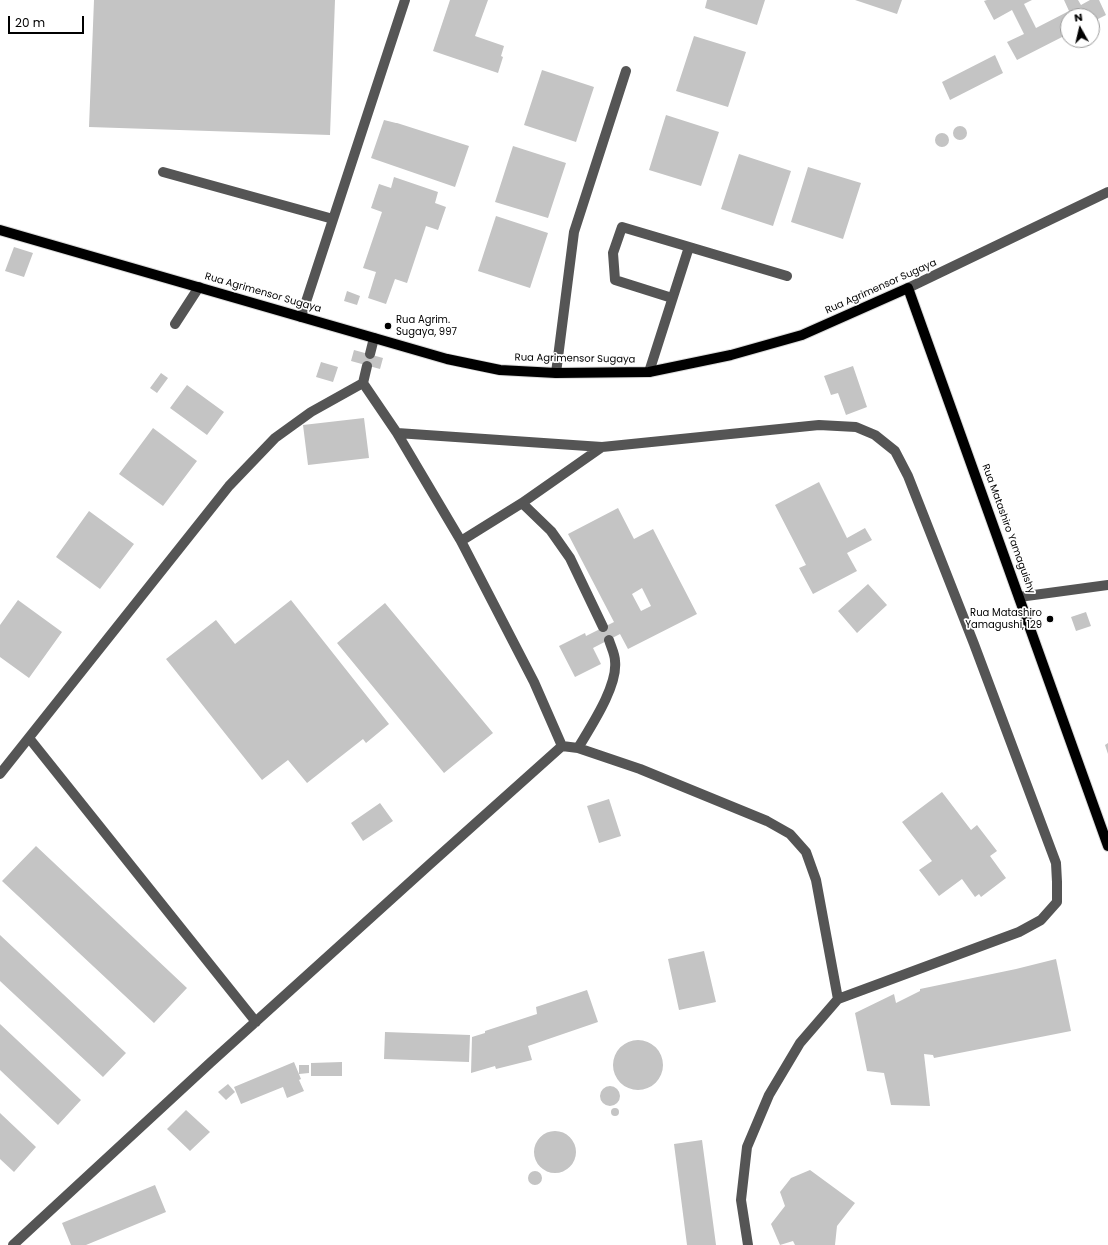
<!DOCTYPE html>
<html>
<head>
<meta charset="utf-8">
<style>
	body { margin:0 }
	#map { position:relative; width:1108px; height:1245px; overflow:hidden; background:#fff; font-family:Poppins,sans-serif }
	canvas { display:block }
	.north { position:absolute; left:1060px; top:8px; width:40px; height:40px; box-sizing:border-box; background:#fff; border:1px solid #999; border-radius:50%; rotate:352deg; font-size:11px; font-weight:700; line-height:16px; text-align:center; color:#000 }
	.north::after { content:''; display:block; margin:auto; width:14px; height:18px; background:#000; clip-path:polygon(50% 0,100% 100%,50% 72%,0 100%) }
	.scale { position:absolute; left:8px; top:16px; width:76px; height:18px; box-sizing:border-box; border:2px solid #000; border-top:0; padding-left:5px; font-size:12px; line-height:14px; white-space:nowrap; color:#000; -webkit-text-stroke:3px #fff; paint-order:stroke }
</style>
</head>
<body>
<div id="map">
<canvas width="1108" height="1245"></canvas>
<div class="north">N</div>
<div class="scale">20 m</div>
</div>
<script>
const ctx = document.querySelector('canvas').getContext('2d');
ctx.lineJoin = 'round';
function paint(path, color) { ctx.fillStyle = color; ctx.fill(path, 'evenodd'); }
function stroke(path, color, width, dash) { ctx.strokeStyle = color; ctx.lineWidth = width; ctx.lineCap = dash ? 'butt' : 'round'; ctx.setLineDash(dash || []); ctx.stroke(path); }
function write(font, color, halo, rows, align = 'center') {
  ctx.font = font + ' Poppins,sans-serif'; ctx.lineWidth = 3.5; ctx.setLineDash([]); ctx.textBaseline = 'middle'; ctx.strokeStyle = halo; ctx.fillStyle = color; for (const [text, x, y, turn = 0] of rows) {
    ctx.save(); ctx.translate(x, y); ctx.rotate((+turn || 0) * Math.PI / 180); ctx.textAlign = isNaN(turn) ? turn : align; if (halo) ctx.strokeText(text, 0, 0); ctx.fillText(text, 0, 0); ctx.restore();
  }
}
paint(new Path2D(`
	M94,0H335L330,135L89,127Z
	M450,0H488L475,36L504,46L501,56L503,57L498,73L433,51Z
	M707,0H765L757,25L705,8Z
	M855,0H902L897,14Z
	M987,0H1032L1024,4L1036,28L1069,11L1064,0H1078L1081,5L1090,0H1099L1106,15L1092,22V16H1068V34L1017,60L1007,42L1024,34L1012,10L994,20L984,1Z
	M694,36L746,52L728,107L676,91Z
	M995,55L1003,73L950,100L942,82Z
	M542,70L594,87L576,142L524,125Z
	M666,115L719,132L701,186L649,170Z
	M384,120L396,123H397L469,146L455,187L371,158Z
	M953 133a7 7 0 1 1 14 0a7 7 0 1 1-14 0Z
	M935 140a7 7 0 1 1 14 0a7 7 0 1 1-14 0Z
	M513,146L566,163L548,218L495,202Z
	M739,154L791,171L773,226L721,209Z
	M808,167L861,183L843,239L791,222Z
	M394,177L438,192L435,203L446,207L438,230L426,226L407,283L395,279L386,304L368,298L376,272L363,268L382,212L371,208L379,184L391,188Z
	M496,216L548,233L530,288L478,271Z
	M14,247L33,253L24,277L5,271Z
	M347,291L360,296L357,305L344,301Z
	M354,350L383,358L380,369L351,361Z
	M321,362L338,367L333,382L316,377Z
	M853,366L867,407L846,415L838,393L831,395L824,376Z
	M161,373L168,378L157,393L150,388Z
	M187,385L224,412L207,435L170,408Z
	M364,418L369,458L308,465L303,425Z
	M153,428L197,461L163,506L119,474Z
	M819,482L847,538L865,528L872,540L847,553L857,571L813,594L799,568L806,565L775,505Z
	M618,508L634,539L653,529L697,614L628,649L620,634L593,648L601,664L575,677L559,646L585,633L586,636L614,622L568,534ZM642,588L651,606L641,611L632,594Z
	M89,511L134,544L100,589L56,557Z
	M868,584L887,605L857,633L838,611Z
	M18,600L62,632L29,678L0,657V625Z
	M291,600L389,724L366,743L363,739L307,783L288,760L262,780L166,659L216,620L235,644Z
	M385,603L493,733L444,773L337,643Z
	M1086,612L1091,626L1076,631L1071,617Z
	M1108,743V754L1105,745Z
	M942,792L971,830L977,825L997,851L990,856L1006,878L981,897L979,894L975,897L962,879L939,896L919,870L932,861L902,822Z
	M609,799L621,836L599,843L587,806Z
	M380,803L393,821L363,841L351,823Z
	M36,846L187,988L154,1023L2,881Z
	M0,935L126,1053L103,1077L0,981Z
	M704,951L716,1002L679,1010L668,959Z
	M1056,959L1071,1031L934,1058L933,1055L924,1054L930,1106L891,1105L884,1073L867,1071L855,1013L894,994L896,1003L920,991V989L1016,969Z
	M587,990L598,1022L528,1046L532,1060L496,1069L495,1066L471,1073L472,1037L485,1033V1031L537,1014L536,1007Z
	M0,1024L81,1100L58,1125L0,1070Z
	M385,1032L470,1035L469,1062L384,1059Z
	M613 1065a25 25 0 1 1 50 0a25 25 0 1 1-50 0Z
	M294,1062L301,1079L299,1080L304,1091L287,1098L283,1087L241,1104L234,1087Z
	M342,1062V1076H311V1063Z
	M299,1065H309V1073L299,1074Z
	M228,1084L235,1092L226,1100L218,1092Z
	M600 1096a10 10 0 1 1 20 0a10 10 0 1 1-20 0Z
	M611 1112a4 4 0 1 1 8 0a4 4 0 1 1-8 0Z
	M186,1110L210,1132L190,1151L167,1129Z
	M0,1113L36,1147L14,1172L0,1159Z
	M534 1152a21 21 0 1 1 42 0a21 21 0 1 1-42 0Z
	M702,1140L716,1245H687L674,1144Z
	M810,1170L855,1203L837,1226L835,1245H795L793,1241L780,1245L771,1224L785,1206L780,1192L791,1178Z
	M528 1178a7 7 0 1 1 14 0a7 7 0 1 1-14 0Z
	M155,1185L166,1212L86,1245H71L62,1223Z`), '#c4c4c4');
const major = new Path2D(`
	M0,230L447,359L500,370L556,373L649,372L731,355L802,335L908,288L1108,846`);
stroke(major, '#dbdbdb', 12);
stroke(new Path2D(`
	M163,172L333,219
	M908,288L1108,192
	M672,298L615,280L613,253L622,227L787,276
	M301,317L405,0
	M175,324L199,287
	M370,354L374,338
	M649,372L689,247
	M556,373L574,232L626,71
	M397,433L602,447L819,425L856,427L875,435L895,451L908,476L974,644L1056,863L1057,882V902L1041,920L1019,932L838,999L800,1043L769,1095L747,1147L741,1200L748,1245
	M522,503L551,531L570,558L603,627
	M461,541L522,503L602,447
	M1019,597L1108,585
	M29,738L256,1022
	M562,746L578,748L640,769L767,821L790,834L806,852L816,880L838,999
	M578,748C591,726 618,686 615,661C615,654 611,647 609,640
	M0,774L229,486L275,438L311,412L363,383
	M13,1245L210,1063L429,865L562,746L534,682L461,541L397,433L363,383L367,366`), '#555', 10);
stroke(major, '#000', 10);
for (const [x, y, r, color] of [
	[388,326,4,"#000"],
	[1050,619,4,"#000"]
]) { const dot = new Path2D(); dot.arc(x, y, r, 0, 2 * Math.PI); ctx.fillStyle = color; ctx.fill(dot); stroke(dot, '#fff', 1.5); }
write('10px', '#000', '#fff', [
	["Rua Agrimensor Sugaya",881,287,-24],
	["Rua Agrimensor Sugaya",263,293,16],
	["Rua Agrimensor Sugaya",575,359,1],
	["Rua Matashiro Yamaguishy",1008,529,70]
]);
write('10px', '#000', '#fff', [
	["Rua Agrim.",396,320],
	["Sugaya, 997",396,332],
	["Rua Matashiro",1042,613,"right"],
	["Yamagushi, 129",1042,625,"right"]
], 'left');
</script>
</body>
</html>
